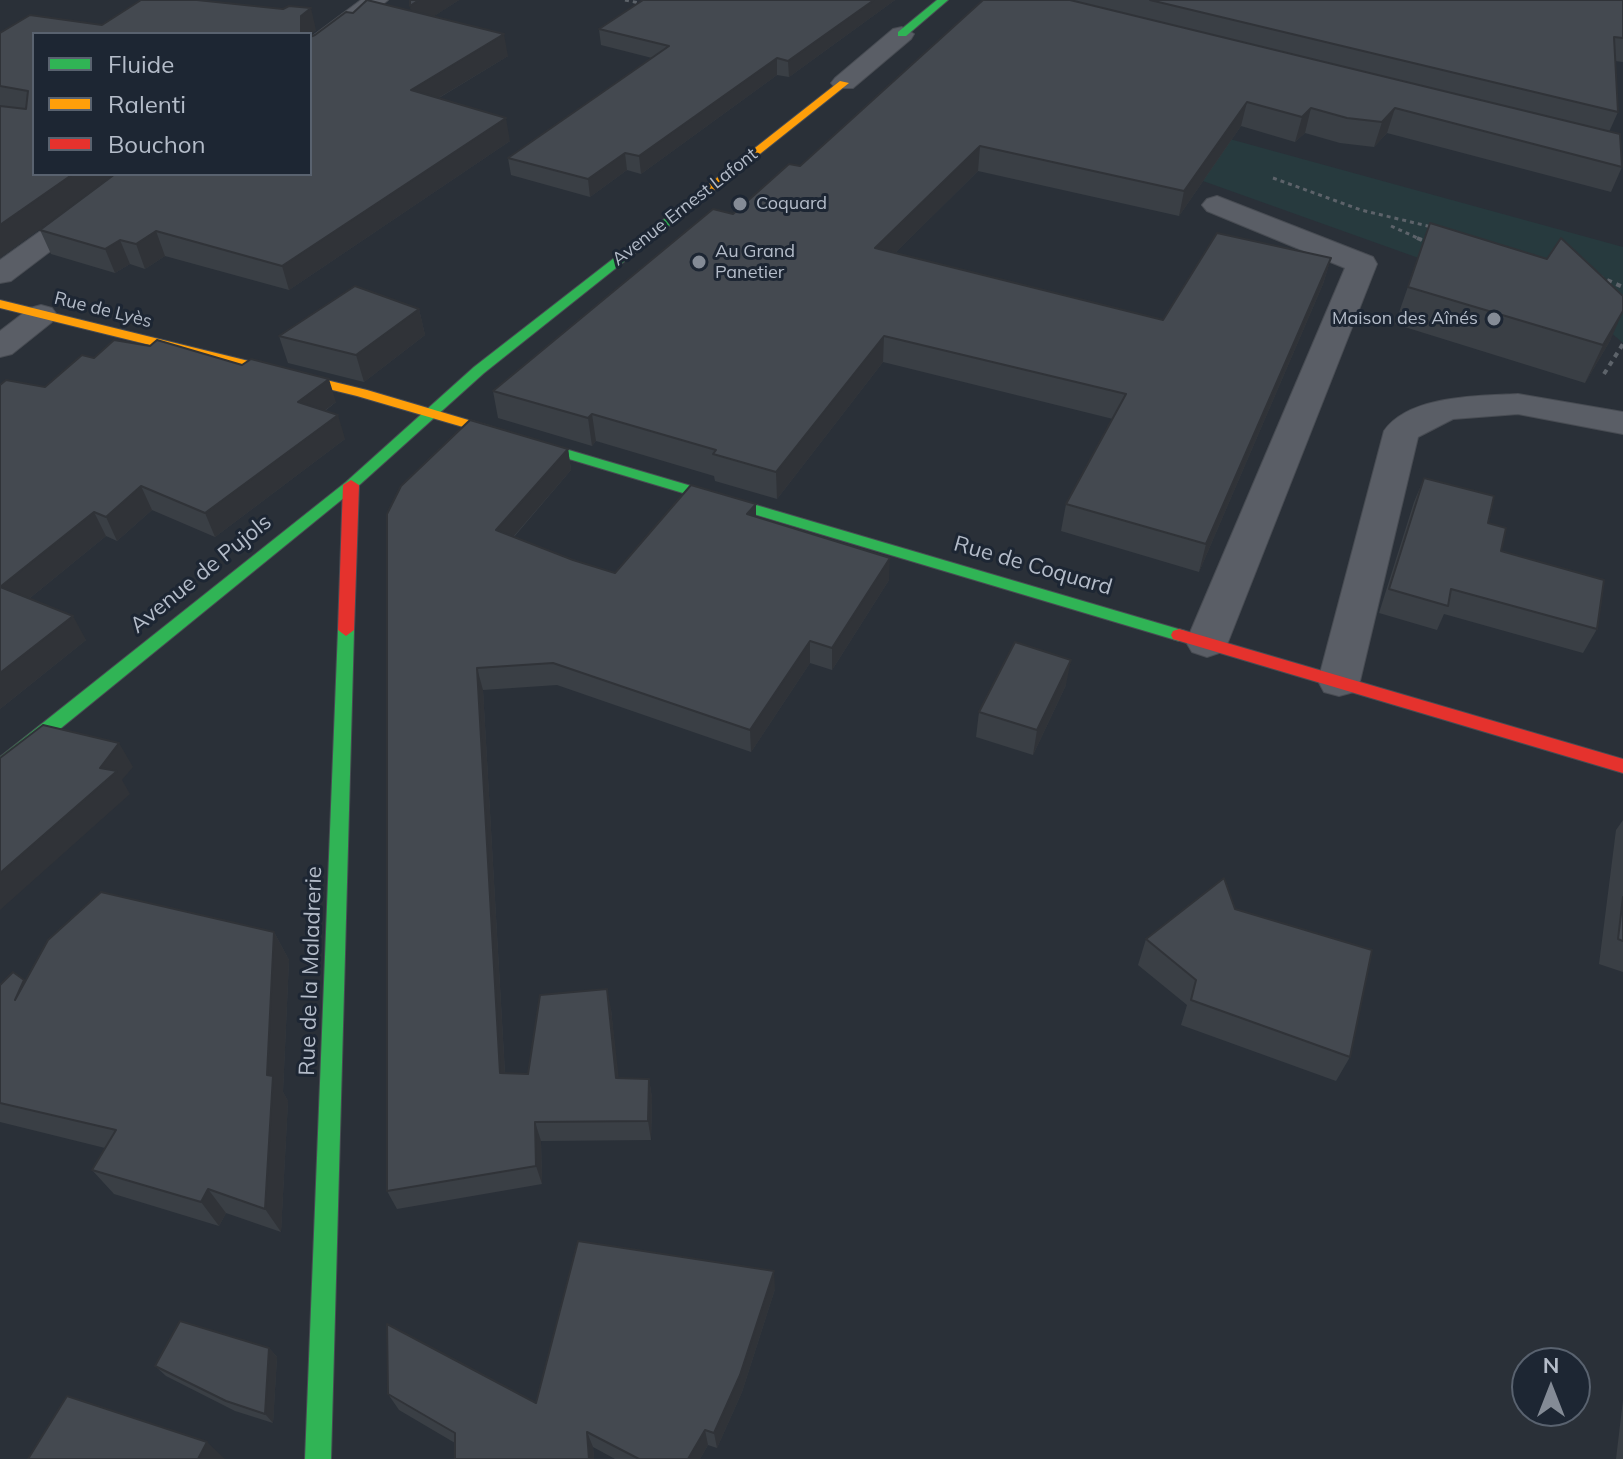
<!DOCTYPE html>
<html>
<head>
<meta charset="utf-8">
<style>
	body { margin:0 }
	#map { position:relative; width:1623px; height:1459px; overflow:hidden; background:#2a3038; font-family:Mulish,sans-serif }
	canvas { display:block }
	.legend { position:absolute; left:32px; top:32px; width:280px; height:144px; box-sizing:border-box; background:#1d2633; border:2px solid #59626f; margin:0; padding:10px 14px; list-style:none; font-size:24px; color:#b4bcc9 }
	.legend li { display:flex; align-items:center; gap:16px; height:40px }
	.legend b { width:40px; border:2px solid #59626f }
	.north { position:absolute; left:1511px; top:1347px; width:80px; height:80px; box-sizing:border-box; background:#1d2633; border:2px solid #59626f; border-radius:50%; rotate:0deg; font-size:22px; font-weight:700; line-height:32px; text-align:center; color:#b4bcc9 }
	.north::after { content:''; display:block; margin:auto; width:28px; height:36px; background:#848b96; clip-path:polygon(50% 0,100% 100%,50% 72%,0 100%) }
</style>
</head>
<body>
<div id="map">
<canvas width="1623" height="1459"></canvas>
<ul class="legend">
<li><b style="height:10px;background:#30b455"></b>Fluide</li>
<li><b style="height:10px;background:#ff9f0a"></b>Ralenti</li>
<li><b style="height:10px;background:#e5322d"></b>Bouchon</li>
</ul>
<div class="north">N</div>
</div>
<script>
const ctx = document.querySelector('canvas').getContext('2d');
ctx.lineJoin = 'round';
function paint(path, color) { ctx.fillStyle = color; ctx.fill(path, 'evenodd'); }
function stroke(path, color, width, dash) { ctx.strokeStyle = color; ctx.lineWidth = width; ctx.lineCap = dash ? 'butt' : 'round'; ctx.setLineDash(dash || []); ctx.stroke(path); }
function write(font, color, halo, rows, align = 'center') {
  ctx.font = font + ' Mulish,sans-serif'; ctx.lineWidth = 6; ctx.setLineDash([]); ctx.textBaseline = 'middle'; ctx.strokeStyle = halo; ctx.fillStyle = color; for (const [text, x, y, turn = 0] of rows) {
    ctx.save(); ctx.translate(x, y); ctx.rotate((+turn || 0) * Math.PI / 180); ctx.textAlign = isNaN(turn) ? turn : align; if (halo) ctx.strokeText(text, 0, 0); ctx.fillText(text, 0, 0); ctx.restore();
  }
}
paint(new Path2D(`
	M1226,138L1623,247V343L1588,313L1413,256L1203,181Z`), '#273a3e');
const street = new Path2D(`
	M361,0H388L319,55L310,57V38Z
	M902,27L914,34L911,39L853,88H835L831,83L835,78L893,29Z
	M120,174H152L11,281L0,283V260Z
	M1217,196L1373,257L1377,264L1228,642L1222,652L1207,657L1192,652L1186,642L1345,268L1207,211L1202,205L1207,199Z
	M41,305L52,308L57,315L52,322L12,354L0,357V331L30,308Z
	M1518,394L1623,412V434L1518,414L1453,419L1418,437L1360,681L1354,692L1339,696L1324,692L1318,681L1384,431C1409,395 1479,396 1518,394Z`);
const fast = new Path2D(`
	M937,0H948L906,36H898V32Z
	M699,192L709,194L484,373L356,488L7,772L0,774V757L346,482L474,367Z
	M487,426L1185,631L1187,635L1179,641L482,433L480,430Z
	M346,624L354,630L331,1459H305L338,630Z`);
const slow = new Path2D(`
	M840,81L849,83L707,196H699V192Z
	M0,300L367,390L492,427L494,430L487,434L357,396L0,308Z`);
const jam = new Path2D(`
	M351,480L359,485L354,630L346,636L338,630L343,485Z
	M1179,629L1623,759V773L1173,639L1171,635L1173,631Z`);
stroke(street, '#484c53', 2);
stroke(fast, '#484c53', 2);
stroke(slow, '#484c53', 2);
stroke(jam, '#484c53', 2);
stroke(new Path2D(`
	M625,0L644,4
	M1273,178L1361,210L1436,228
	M1391,226L1422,240`), '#5d636a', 3, [4, 4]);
stroke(new Path2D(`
	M1417,238L1430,243
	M1598,276L1623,287
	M1604,374L1623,344`), '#5d636a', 4, [5, 5]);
paint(street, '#5a5e66');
paint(fast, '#30b455');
paint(slow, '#ff9f0a');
paint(jam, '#e5322d');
paint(new Path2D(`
	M410,0H459L434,16L508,56L439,98L510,141L289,290L165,256L145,269L130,264L115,273L51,254L40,230L102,184L0,258V33L102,25L316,30L310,35V34L34,174H310L315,35L353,13L411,11Z
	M643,0H895L789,77L777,75L641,174L627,170L590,197L511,175L508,158L652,58L601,45L599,29Z
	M983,0H1623V62L1615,61L1618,112L1609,132L1622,167L1611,192L1387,133L1374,147L1340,143L1305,133L1295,142L1241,126L1179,216L978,171L895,253L1163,320L1331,258L1323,284L1199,572L1061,531L1066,504L1113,419L883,362L777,499L715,481L714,476L596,441L592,446L498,418L493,391L733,214L800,166Z
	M1430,223L1611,339L1585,383L1395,324Z
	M419,309L425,335L364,382L288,363L279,336Z
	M45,387L336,402L325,411L345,439L215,537L152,510L117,541L106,536L30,598L86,640L0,709Z
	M568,449L571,470L514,537L573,560L615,573L756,504V517L889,580L832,670L810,663L751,752L557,685L483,690L505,1073L528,1074L611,1009L618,1078L649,1079L652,1098L651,1140L541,1141L542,1184L397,1209L387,1191V514Z
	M1424,478L1488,523L1501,551L1597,629L1583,653L1444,614L1437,630L1379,613L1414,502Z
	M1066,685L1033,755L976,737L979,712Z
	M1623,820V972L1599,964L1616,830Z
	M1235,909L1350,1057L1336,1081L1181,1025L1187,1005L1138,965L1146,939Z
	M274,932L289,960L283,1092L288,1101L281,1232L226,1213L219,1226L114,1194L92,1170L105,1148L0,1122V985L25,981Z
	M775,1289L742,1392L717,1448L708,1445L700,1459H615L593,1447L594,1459H455V1443L399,1410L388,1394L536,1403Z
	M269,1348L277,1357L273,1423L235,1411L166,1376L155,1366Z
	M1623,1400V1459H1616Z`), '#3a3f45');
paint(new Path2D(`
	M419,0H459L414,29L410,6Z
	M874,0H895L789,77L788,61Z
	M311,8L316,30L310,35V34H301V16Z
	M504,34L508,56L415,112L411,90Z
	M777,58V75L641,174L639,156Z
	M1247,102L1241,126L1179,216L1184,191Z
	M1311,108L1305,133L1295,142L1302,117Z
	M1395,108L1387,133L1374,147L1382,122Z
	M506,118L510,141L289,290L282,266Z
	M980,146L978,171L874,274L875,248Z
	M625,153L627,170L590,197L588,179Z
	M73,174H116L0,258V225Z
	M156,231L165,256L145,269L136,244Z
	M120,240L130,264L115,273L105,249Z
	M1331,258L1323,284L1199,572L1206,544Z
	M419,309L425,335L364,382L356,355Z
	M1623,311L1611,339L1585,383L1603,345Z
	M884,336L883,362L777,499L776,472Z
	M329,379L336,402L305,425L298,402Z
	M592,414L596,441L592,446L588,418Z
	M338,415L345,439L215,537L205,513Z
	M568,449L571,470L500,552L496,530Z
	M141,486L152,510L117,541L106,517Z
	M756,504V526L747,514Z
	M94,512L106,536L14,611L0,587Z
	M890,558L889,580L832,670V648Z
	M73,616L86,640L0,709V673Z
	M810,641V663L751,752L750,730Z
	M1071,660L1066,685L1033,755L1037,730Z
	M477,668L483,690L506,1092L500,1073Z
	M119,743L133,767L122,780L130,794L0,910V873L100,768Z
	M274,932L289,960L283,1092L288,1101L281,1232L265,1209L267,1075Z
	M607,989L611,1009L621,1097L616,1078Z
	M649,1079L652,1098L651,1140L648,1121Z
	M535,1122L541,1141L542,1184L536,1166Z
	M208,1189L226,1213L219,1226L201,1202Z
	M774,1271L775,1289L742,1392L717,1448L714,1433Z
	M269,1348L277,1357L273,1423L265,1414Z
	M705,1430L708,1445L700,1459H688Z
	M587,1432L593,1447L594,1459H589Z
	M207,1442L225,1459H198Z`), '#303338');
const building = new Path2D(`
	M141,0H197L283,9L289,6L311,8L301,16V34H34V174H73L0,225V106L26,109L28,91L0,86V33L30,15L102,25Z
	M367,0L504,34L411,90L506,118L282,266L156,231L136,244L120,240L105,249L40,230L115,174H310V37L315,35L346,12L353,13Z
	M410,0H419L410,6Z
	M643,0H874L788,61L777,58L639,156L625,153L588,179L508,158L669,46L599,29Z
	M983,0H1070L1620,134L1622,167L1395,108L1382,122L1347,118L1311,108L1302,117L1247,102L1184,191L980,146L875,248L1163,320L1217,233L1331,258L1206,544L1066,504L1126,394L884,336L776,472L713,454L716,450L592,414L588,418L493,391L713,209L733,214L789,164L800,166Z
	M1150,0H1623V38L1614,37L1618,112Z
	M1430,223L1547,259L1561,238L1623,296V311L1603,345L1408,287Z
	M355,286L419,309L356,355L279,336Z
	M114,340L150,346L157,340L242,365L251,359L329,379L298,402L338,415L205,513L141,486L106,517L94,512L0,587L73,616L0,673V385L6,380L45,387L82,355L94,358Z
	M470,420L568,449L496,530L573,560L615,573L691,485L756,504L747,514L890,558L832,648L810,641L750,730L553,663L477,668L500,1073L528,1074L540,995L607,989L616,1078L649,1079L648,1121L535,1122L536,1166L387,1191V514L401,486Z
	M1424,478L1494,496L1488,523L1506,528L1501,551L1604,580L1597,629L1451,589L1448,606L1389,589Z
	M1015,642L1071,660L1037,730L979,712Z
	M43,725L119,743L100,768L117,771L0,873V758Z
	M1224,878L1235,909L1372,950L1350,1057L1191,1000L1196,980L1146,939Z
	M101,892L274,932L267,1075L273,1076L265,1209L208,1189L201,1202L92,1170L116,1130L0,1103V985L13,972L24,980L15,1000L48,940Z
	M1623,897V941L1618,939Z
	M578,1241L774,1271L740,1375L714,1433L705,1430L688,1459H639L587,1432L589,1459H455V1433L388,1394L387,1324L536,1403Z
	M180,1321L269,1348L265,1414L226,1401L155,1366Z
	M67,1396L207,1442L198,1459H28Z`);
paint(building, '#444950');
stroke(building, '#303338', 2);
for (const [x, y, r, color] of [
	[740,204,8,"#848b96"],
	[699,262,8,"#848b96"],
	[1494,319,8,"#848b96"]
]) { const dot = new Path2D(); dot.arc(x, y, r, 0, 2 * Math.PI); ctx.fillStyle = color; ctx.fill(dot); stroke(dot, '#1d2633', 3); }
write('18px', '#b4bcc9', '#1d2633', [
	["Coquard",756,204],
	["Au Grand",715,252],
	["Panetier",715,273],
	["Maison des Aînés",1478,319,"right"]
], 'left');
write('18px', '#b4bcc9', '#1d2633', [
	["Avenue Ernest Lafont",685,207,-38],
	["Rue de Lyès",103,310,14]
]);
write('22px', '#b4bcc9', '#1d2633', [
	["Rue de Coquard",1033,566,16],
	["Avenue de Pujols",201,574,-39],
	["Rue de la Maladrerie",311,971,-88]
]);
</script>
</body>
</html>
